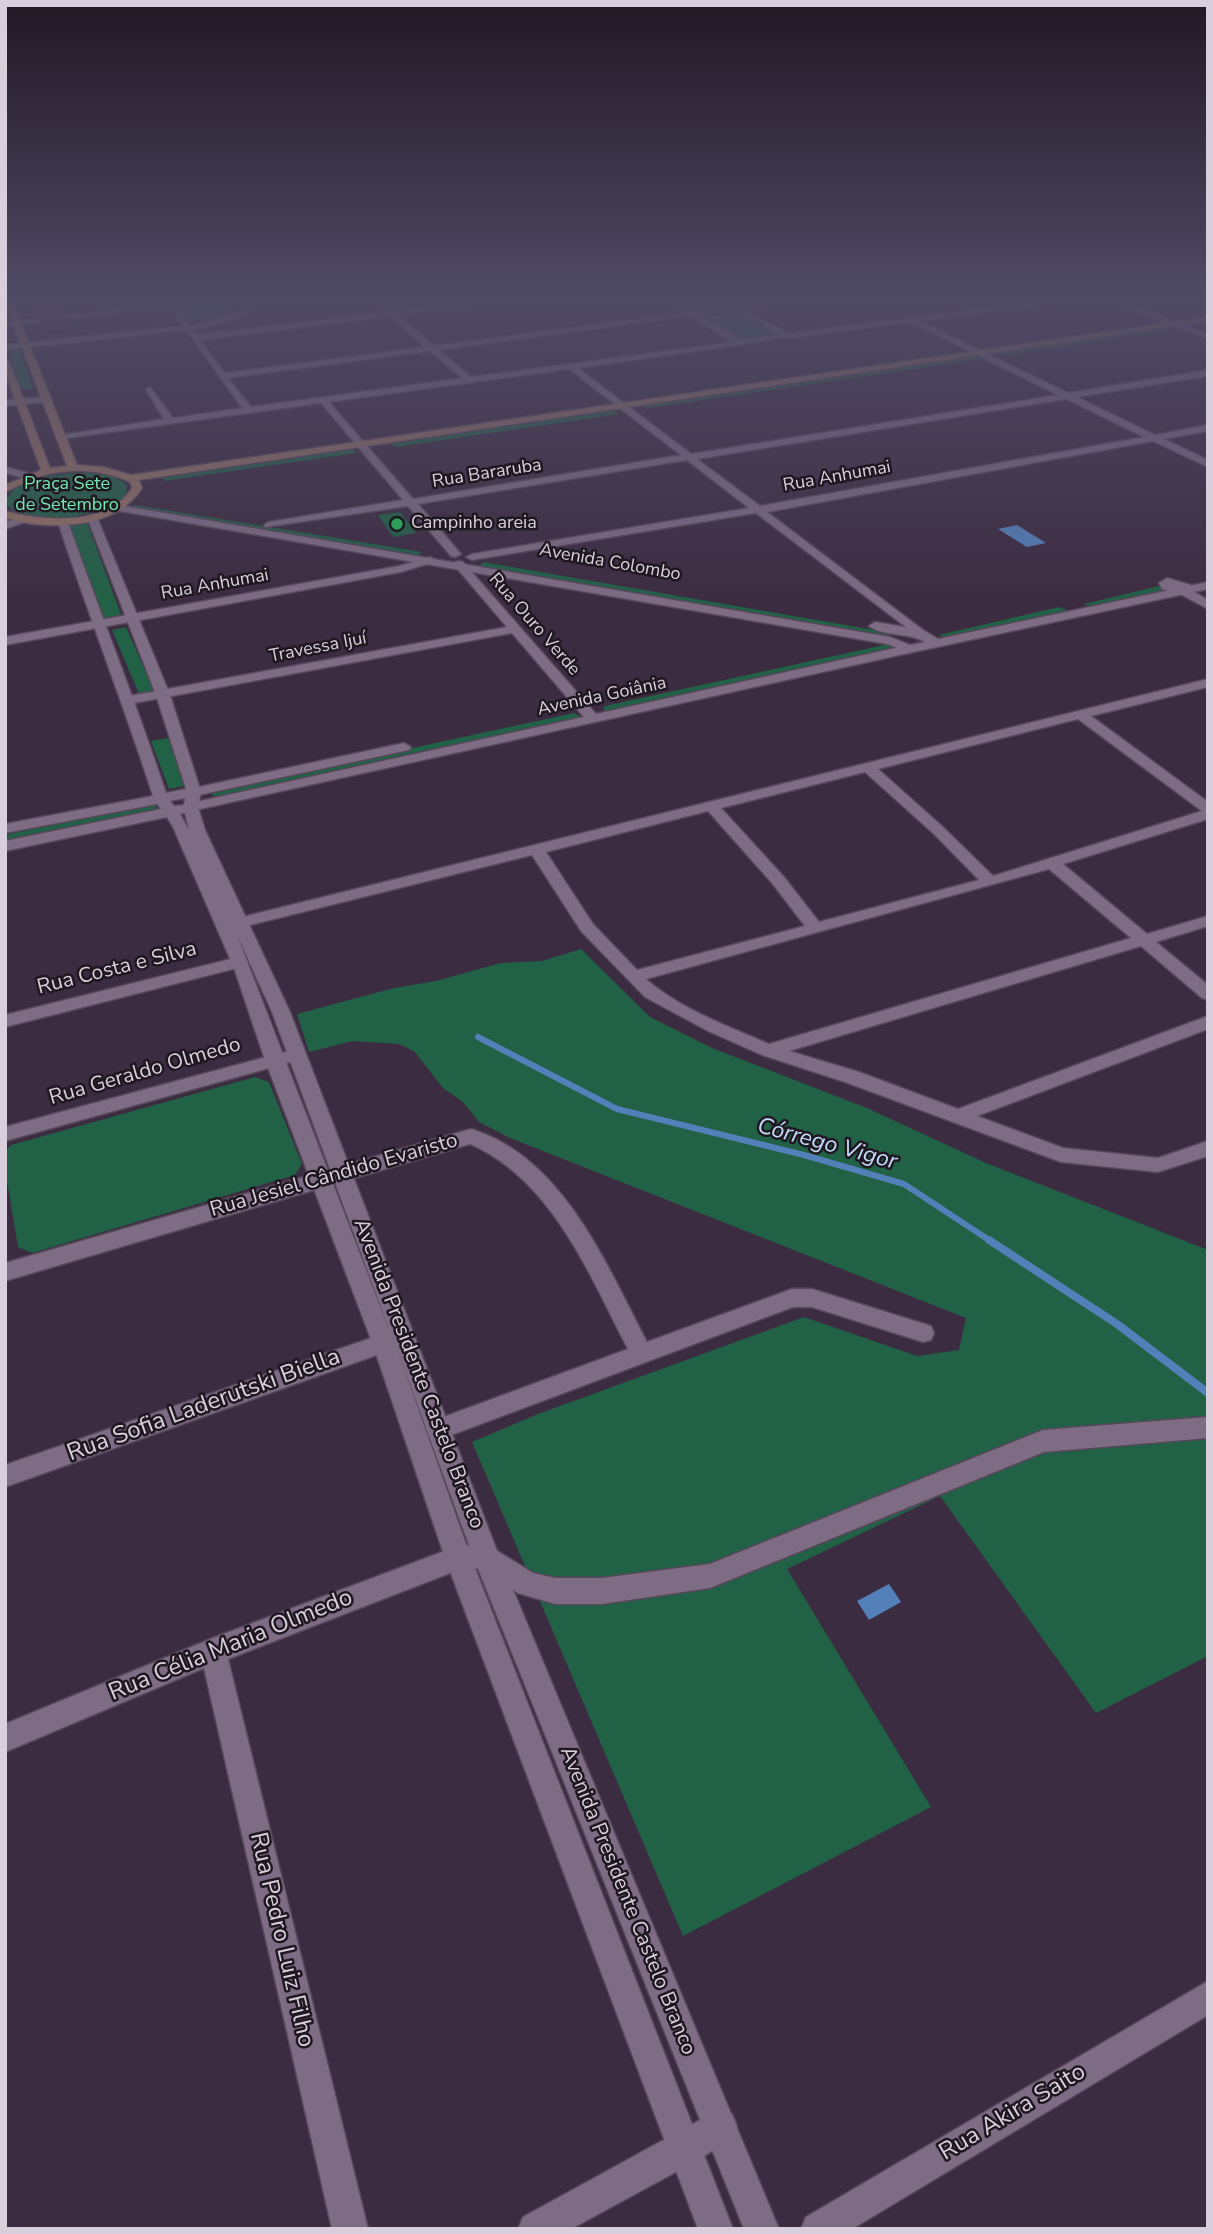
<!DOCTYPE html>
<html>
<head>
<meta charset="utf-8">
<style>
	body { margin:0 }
	#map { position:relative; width:1213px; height:2234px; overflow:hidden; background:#3c2c41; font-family:"Nunito Sans",sans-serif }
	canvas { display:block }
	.frame { position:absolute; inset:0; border:7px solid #d9cfdc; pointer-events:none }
</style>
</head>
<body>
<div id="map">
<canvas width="1213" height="2234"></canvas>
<div class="frame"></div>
</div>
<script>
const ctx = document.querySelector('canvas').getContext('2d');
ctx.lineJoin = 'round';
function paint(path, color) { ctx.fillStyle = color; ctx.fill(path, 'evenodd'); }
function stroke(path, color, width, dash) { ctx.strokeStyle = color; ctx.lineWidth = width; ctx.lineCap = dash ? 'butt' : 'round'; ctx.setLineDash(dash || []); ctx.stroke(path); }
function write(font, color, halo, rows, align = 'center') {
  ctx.font = font + ' "Nunito Sans",sans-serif'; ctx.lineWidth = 5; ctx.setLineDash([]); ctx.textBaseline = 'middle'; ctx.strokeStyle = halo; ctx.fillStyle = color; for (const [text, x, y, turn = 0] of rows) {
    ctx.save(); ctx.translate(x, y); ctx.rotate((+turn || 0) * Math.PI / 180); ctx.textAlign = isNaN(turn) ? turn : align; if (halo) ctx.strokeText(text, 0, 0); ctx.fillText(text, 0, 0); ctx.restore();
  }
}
paint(new Path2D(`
	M668,295H707L728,308L697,312Z
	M229,301L235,305L219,316L189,322L177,307Z
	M739,312L779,334L780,336L743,340L705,317Z
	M1167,326L1175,329L1006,355L999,352Z
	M15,350L20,351L33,388L31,389H21L9,352Z
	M975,355L982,359L648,408L642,405Z
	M613,410L619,414L396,447L390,444Z
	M352,449L356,453L164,481L161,477Z
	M89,473L112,476L126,484L127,494C108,516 21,533 6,502C13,476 67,473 89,473Z
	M135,505L422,552L418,555L131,508Z
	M400,512L416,533L393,537L378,515Z
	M86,520L122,617L104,620L69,523Z
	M483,562L891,633L889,636L480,566Z
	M1159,586L1164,591L1090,607L1084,604Z
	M1059,607L1069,611L947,638L939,635Z
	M126,627L154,691L139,694L112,630Z
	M889,644L898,649L607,712L603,709L605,706Z
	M574,713L581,717L217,798L212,795L214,791Z
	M169,738L188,785L169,789L151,741Z
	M155,803L157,809L5,841V835Z
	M581,949L650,1017L712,1048L867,1108L986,1163L1208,1250V1656L1096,1713L940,1496L787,1569L931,1807L683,1936L472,1442L538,1414L804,1317L917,1356L959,1350L966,1318L510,1138L479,1122L463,1102L443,1088L414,1051L399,1044L353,1041L309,1052L297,1014L394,988L436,981L501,963L542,961Z
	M255,1077L269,1082L302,1164L295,1175L32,1253L18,1247L5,1169V1151L11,1145Z`), '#216145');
paint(new Path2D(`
	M1017,525L1046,543L1027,547L998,529Z
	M889,1584L901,1602L869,1620L857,1601Z`), '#5480ba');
stroke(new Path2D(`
	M478,1037L617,1109L804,1155L904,1184L992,1242`), '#5480ba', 6);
stroke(new Path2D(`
	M989,1240L1117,1324L1208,1393`), '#5480ba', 8);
const minor = new Path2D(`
	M120,295H128L136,312H130Z
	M366,295H374L394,311L529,295H551L398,315L434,346L820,295H840L439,350L471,377L743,341L740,345L578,368L691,454L1058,395L910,322L788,338L785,334L1086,295H1106L1208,334V339L1100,298L920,321L1068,393L1208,370V376L1077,397L1155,435L1208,425V431L1164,439L1208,460V467L1153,441L767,512L923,630L925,633L919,637L756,513L472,560L466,557L472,554L749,508L687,460L418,504L461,554L455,557L451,556L408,506L265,527L264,525L269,522L403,500L321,403L60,439L55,436L164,419L146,390L150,387L173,418L242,408L165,300H171L197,335L386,312ZM390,316L425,347L225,373L200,340ZM430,351L462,378L251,407L228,378ZM569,369L681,455L413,499L329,402ZM1066,399L1144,437L760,506L697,459Z
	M430,557L436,560L434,562L401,572L5,645V637L399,566Z
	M459,561L463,562L596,714L909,645L915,649L909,653L191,811L186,810L184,807L186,804L191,803L584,717L512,633L129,704L122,700L129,696L507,627L455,566V562Z
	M1167,578L1191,585V590L1208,600V609L1180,594L1162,589L1159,583Z
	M1208,679V687L1091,716L1208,802V819L1063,864L1147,934L1208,916V926L1156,942L1208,985V1000L1202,998L1141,946L789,1051L859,1072L958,1109L1208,1016V1029L977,1116L1063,1148L1158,1158L1208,1141V1156L1158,1172L1061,1162L845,1082L762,1055L708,1031L645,997L581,931L532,855L226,931L218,926L226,921ZM1078,719L1202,811L993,876L944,828L878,769ZM865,772L934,834L979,880L819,922L784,877L721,808ZM708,811L772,883L805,926L637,970L593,924L546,852ZM1049,869L1131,938L769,1044C728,1026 680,1009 646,979Z
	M404,743L411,747L409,750L194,796L187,792L194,788Z
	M239,957L245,958L248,962L245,966L5,1027V1015Z
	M296,1049L302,1051L305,1055L302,1059L5,1141V1127Z
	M471,1129C563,1157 606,1264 647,1342L792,1289H812L931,1326L934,1333L931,1340L923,1342L812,1307H793L438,1440L430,1436L426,1429L430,1422L628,1349C589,1274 552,1180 470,1144L5,1281V1263Z
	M397,1329L405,1331L408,1338L405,1345L5,1487V1465Z
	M1208,1417V1438L1044,1452L710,1588L602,1604H555L518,1593L482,1568L458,1570L228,1659L368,2229H332L204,1668L5,1752V1724L213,1638L458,1546L486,1544L533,1573L555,1578H602L710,1564L1043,1430Z
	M1208,1981V2015L852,2229H801L806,2217Z
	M720,2109L732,2114L737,2126L732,2138L698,2160L571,2229H518L523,2217Z`);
const tertiary = new Path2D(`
	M243,295H266L255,298L258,303L255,311L235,320L202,328L5,350V345L202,324L249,308L250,303L248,299L5,326V322Z
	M656,295H665L741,340L780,335L710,295H719L792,336L737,345Z
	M49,397V401L46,402L5,406V400Z
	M5,467L36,475L37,477L32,480L5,473Z
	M118,505L890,637L910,645L925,642C908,632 884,637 869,626L875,622L923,630L938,639L1208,582V589L909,653L887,644L114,510L113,508Z
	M92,514L97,517L170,695L201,792L198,807L205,830L290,1012L499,1556L779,2229H744L473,1556L397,1349L471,1558L733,2229H698L445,1558L372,1342L265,1060L234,968L173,827L167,817L5,851V841L161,809L157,804L5,833V824L153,796C123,703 88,614 58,522L59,520L68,522C100,613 136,702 166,793L186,789L156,695L87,517ZM185,798L184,805L174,806L170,801ZM185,813L189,830L190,832L180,814ZM237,935L272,1012L392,1337Z
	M21,517L26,520L25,522L5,529V522Z`);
const secondary = new Path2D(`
	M5,295H10L77,465L104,467L131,475L1208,317V321L139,480L142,488C116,530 48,531 5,518V511C44,521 107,527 132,488L130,482C100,468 65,468 35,478C25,482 15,488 5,492V485L41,470L5,373V359L9,361L50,468L67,466L5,303Z`);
stroke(minor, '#56485a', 3);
stroke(tertiary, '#56485a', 3);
stroke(secondary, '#56485a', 3);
paint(minor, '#7e6c84');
paint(tertiary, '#7e6c84');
paint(secondary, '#927164');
paint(new Path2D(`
	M28,295H57L61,310L67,317L70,328L44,331L38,316H37L31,303Z`), '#6f3859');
paint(new Path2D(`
	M31,295H57L62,313L37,316Z
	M146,295H186L147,299Z
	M67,317L70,328L44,331L40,320Z`), '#5a2e48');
const building = new Path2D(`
	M63,310L67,317L40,320L37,313Z`);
paint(building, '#814167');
stroke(building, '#5a2e48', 2);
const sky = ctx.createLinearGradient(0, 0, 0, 608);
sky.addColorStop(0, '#211824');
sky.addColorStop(0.49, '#504b65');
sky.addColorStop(1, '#504b6500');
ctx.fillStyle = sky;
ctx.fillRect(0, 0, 1213, 608);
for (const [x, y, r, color] of [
	[397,524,7,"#2e9e5b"]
]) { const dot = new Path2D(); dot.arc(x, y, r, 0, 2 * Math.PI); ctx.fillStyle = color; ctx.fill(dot); stroke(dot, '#1f1821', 2.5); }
write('18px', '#d9cfdc', '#1f1821', [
	["Rua Bararuba",487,474,-9],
	["Rua Anhumai",837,477,-10],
	["Avenida Colombo",610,563,10],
	["Rua Anhumai",215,585,-10],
	["Rua Ouro Verde",534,625,49],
	["Travessa Ijuí",318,648,-11],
	["Avenida Goiânia",602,697,-12]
]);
write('18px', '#73e7b1', '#1f1821', [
	["Praça Sete",67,485],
	["de Setembro",67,506]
]);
write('18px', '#d9cfdc', '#1f1821', [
	["Campinho areia",411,524]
], 'left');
write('21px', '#d9cfdc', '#1f1821', [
	["Rua Costa e Silva",117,969,-14],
	["Rua Geraldo Olmedo",145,1072,-16],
	["Rua Jesiel Cândido Evaristo",334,1176,-16],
	["Avenida Presidente Castelo Branco",418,1374,69],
	["Avenida Presidente Castelo Branco",627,1901,68]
]);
write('italic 23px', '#c2dbfb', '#1f1821', [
	["Córrego Vigor",827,1145,15]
]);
write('24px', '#d9cfdc', '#1f1821', [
	["Rua Sofia Laderutski Biella",204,1406,-20],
	["Rua Célia Maria Olmedo",231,1646,-22],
	["Rua Pedro Luiz Filho",281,1940,77],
	["Rua Akira Saito",1013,2113,-31]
]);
</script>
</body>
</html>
